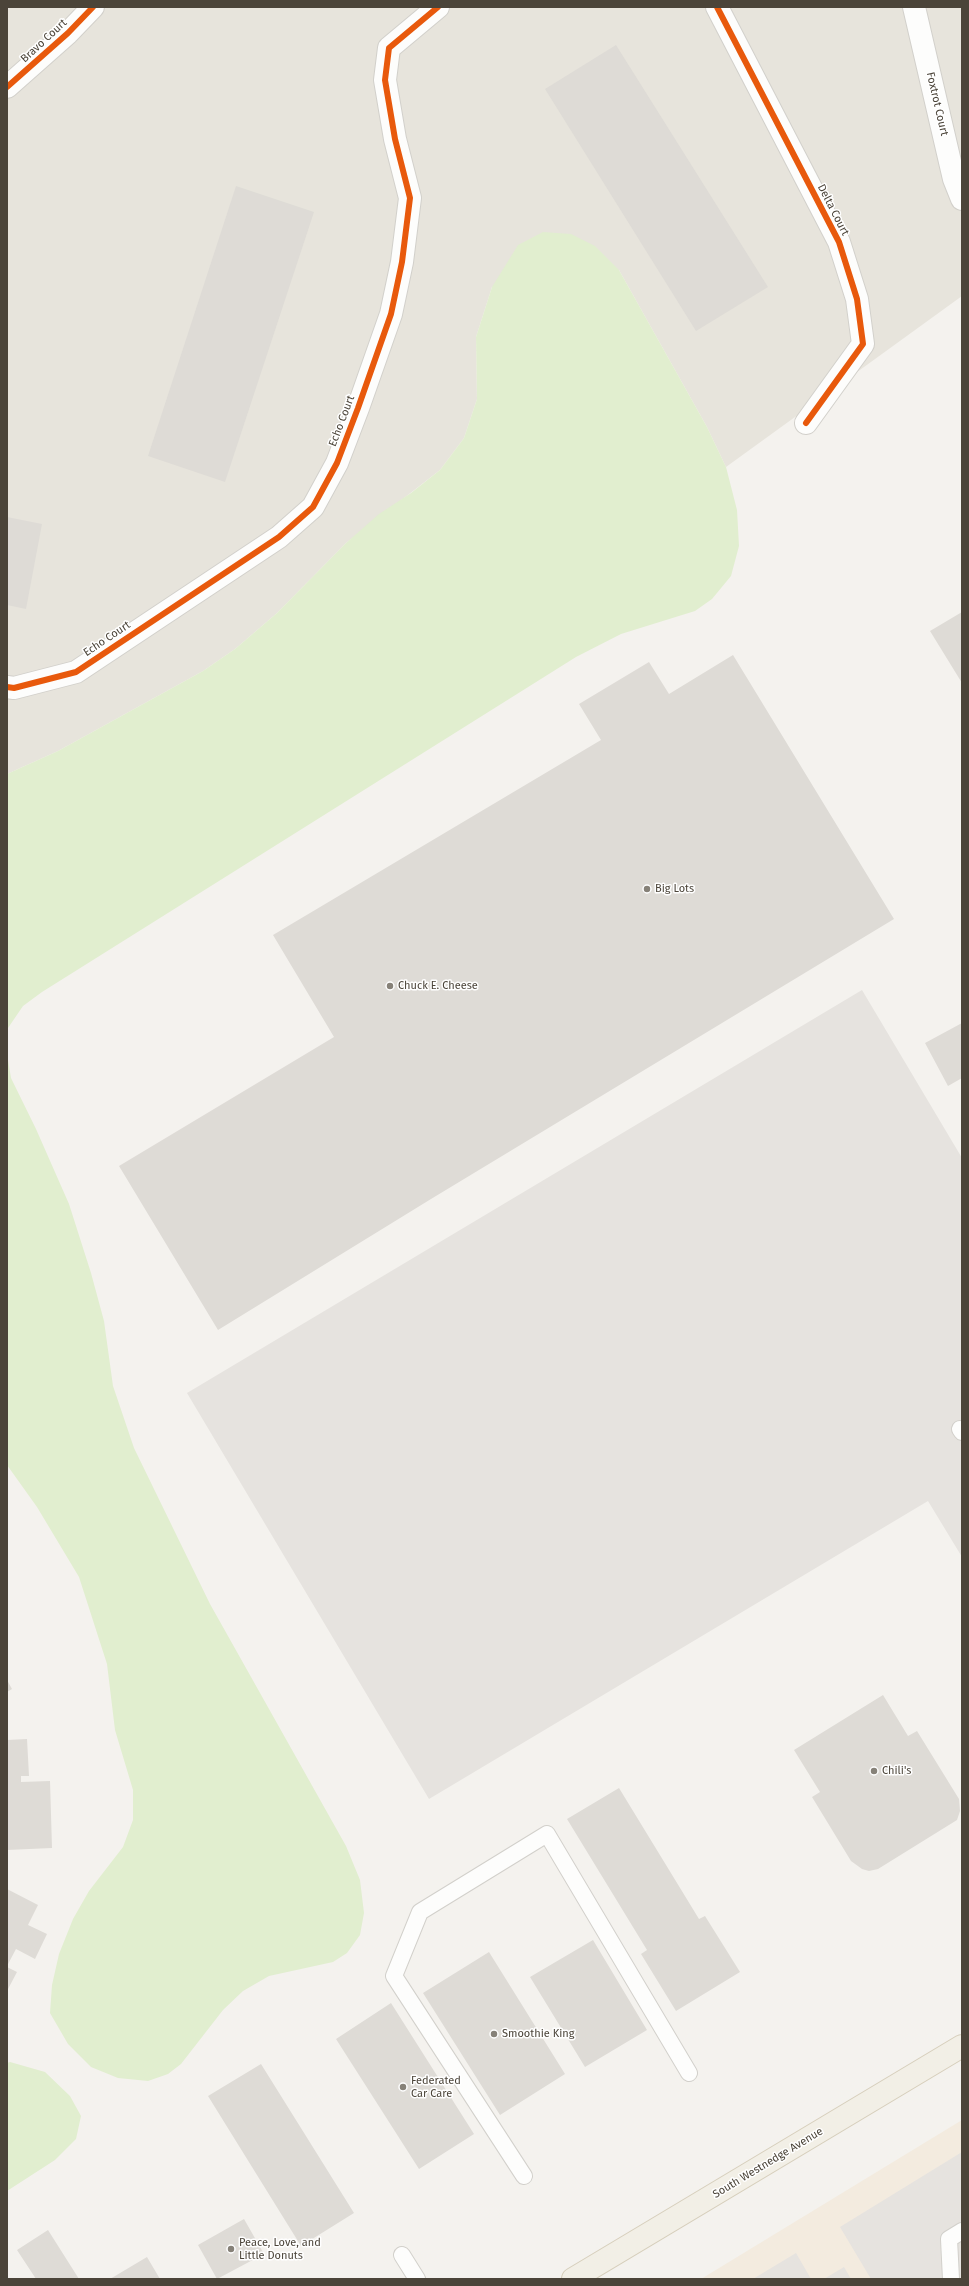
<!DOCTYPE html>
<html>
<head>
<meta charset="utf-8">
<style>
	body { margin:0 }
	#map { position:relative; width:969px; height:2286px; overflow:hidden; background:#f4f2ee; font-family:"Fira Sans",sans-serif }
	canvas { display:block }
	.frame { position:absolute; inset:0; border:8px solid #4b4439; pointer-events:none }
</style>
</head>
<body>
<div id="map">
<canvas width="969" height="2286"></canvas>
<div class="frame"></div>
</div>
<script>
const ctx = document.querySelector('canvas').getContext('2d');
ctx.lineJoin = 'round';
function paint(path, color) { ctx.fillStyle = color; ctx.fill(path, 'evenodd'); }
function stroke(path, color, width, dash) { ctx.strokeStyle = color; ctx.lineWidth = width; ctx.lineCap = dash ? 'butt' : 'round'; ctx.setLineDash(dash || []); ctx.stroke(path); }
function write(font, color, halo, rows, align = 'center') {
  ctx.font = font + ' "Fira Sans",sans-serif'; ctx.lineWidth = 3; ctx.setLineDash([]); ctx.textBaseline = 'middle'; ctx.strokeStyle = halo; ctx.fillStyle = color; for (const [text, x, y, turn = 0] of rows) {
    ctx.save(); ctx.translate(x, y); ctx.rotate((+turn || 0) * Math.PI / 180); ctx.textAlign = isNaN(turn) ? turn : align; if (halo) ctx.strokeText(text, 0, 0); ctx.fillText(text, 0, 0); ctx.restore();
  }
}
paint(new Path2D(`
	M7,7H962V296L726,467L707,427L619,270L492,287L476,337L477,399L464,438L440,470L346,543L277,613L235,649L203,671L58,751L7,774Z`), '#e7e4dc');
paint(new Path2D(`
	M962,2120V2279H701Z`), '#f3ebdf');
paint(new Path2D(`
	M543,232L571,234L595,246L619,270L707,427L726,467L737,510L739,546L731,576L712,599L695,611L621,634L576,657L42,992L23,1006L8,1028L7,1048V774L58,751L203,671L235,649L277,613L346,543L379,514L411,493L440,470L464,438L477,399L476,337L492,287L518,245Z
	M7,1054L11,1078L36,1129L69,1204L91,1273L104,1321L113,1386L134,1448L210,1604L346,1846L360,1880L364,1913L360,1935L347,1953L333,1962L269,1976L243,1991L223,2010L181,2064L168,2074L148,2081L118,2078L91,2067L68,2044L50,2013L52,1985L59,1954L73,1919L89,1891L123,1847L133,1820V1790L115,1730L107,1664L79,1577L37,1507L7,1465Z
	M10,2062L45,2072L70,2096L81,2116L76,2139L55,2160L7,2191V2063Z`), '#e1eecf');
paint(new Path2D(`
	M862,990L962,1158V1557L928,1501L429,1799L187,1393Z
	M962,2152V2279H871L840,2227Z
	M796,2253L811,2279H753Z
	M844,2267L851,2279H824Z`), '#e6e3df');
paint(new Path2D(`
	M616,45L768,287L696,331L545,89Z
	M236,186L314,212L225,482L148,456Z
	M7,517L42,524L26,609L7,605Z
	M962,612V683L930,631Z
	M733,655L894,919L431,1199L218,1330L119,1166L334,1037L273,935L601,740L579,704L649,662L669,694Z
	M962,1023V1078L948,1086L925,1043Z
	M7,1680L12,1689L7,1692Z
	M883,1695L908,1736L917,1731L959,1799L960,1811L957,1820L878,1869L869,1871L862,1869L851,1861L812,1797L820,1792L794,1750Z
	M27,1739L29,1776H21V1782L50,1781L52,1848L7,1850V1740Z
	M619,1788L699,1919L705,1916L740,1972L676,2011L641,1954L647,1950L567,1819Z
	M7,1889L38,1905L28,1925L47,1934L35,1959L16,1949L7,1966Z
	M593,1940L647,2030L585,2067L530,1977Z
	M489,1952L565,2074L500,2115L423,1993Z
	M7,1967L17,1972L7,1991Z
	M391,2003L474,2134L419,2169L336,2039Z
	M261,2064L354,2213L301,2246L208,2096Z
	M244,2219L264,2254L217,2279L198,2245Z
	M48,2230L79,2279H36L17,2250Z
	M147,2257L160,2279H110Z`), '#dedbd6');
const lane = new Path2D(`
	M960,1429L962,1432
	M524,2176L394,1976L420,1912L547,1834L689,2073
	M402,2255L417,2279
	M951,2279L949,2239L962,2231`);
const street = new Path2D(`
	M717,7L839,242L857,299L863,344L806,423
	M914,7L954,179L962,199
	M7,87L68,33L93,7
	M7,687L14,688L76,672L279,537L313,507L337,463L358,408L391,314L402,262L410,198L395,139L385,80L389,48L438,7`);
const primary = new Path2D(`
	M573,2279L962,2046`);
stroke(lane, '#d2d0cb', 18);
stroke(street, '#d2d0cb', 24);
stroke(primary, '#d6cebb', 24);
stroke(lane, '#fdfdfc', 16);
stroke(street, '#fdfdfc', 22);
stroke(primary, '#f2efe6', 22);
stroke(new Path2D(`
	M717,7L839,242L857,299L863,344L806,423
	M7,87L68,33L93,7
	M7,687L14,688L76,672L279,537L313,507L337,463L358,408L391,314L402,262L410,198L395,139L385,80L389,48L438,7`), '#e8590c', 6);
for (const [x, y, r, color] of [
	[647,889,4,"#868178"],
	[390,986,4,"#868178"],
	[874,1771,4,"#868178"],
	[494,2034,4,"#868178"],
	[403,2087,4,"#868178"],
	[231,2249,4,"#868178"]
]) { const dot = new Path2D(); dot.arc(x, y, r, 0, 2 * Math.PI); ctx.fillStyle = color; ctx.fill(dot); stroke(dot, '#fff', 1.5); }
write('11px', '#4b4439', '#fff', [
	["Bravo Court",44,41,-43],
	["Foxtrot Court",937,104,77],
	["Delta Court",833,210,63],
	["Echo Court",342,421,-69],
	["Echo Court",107,639,-34],
	["South Westnedge Avenue",768,2163,-31]
]);
write('11px', '#4b4439', '#fff', [
	["Big Lots",655,889],
	["Chuck E. Cheese",398,986],
	["Chili's",882,1771],
	["Smoothie King",502,2034],
	["Federated",411,2081],
	["Car Care",411,2094],
	["Peace, Love, and",239,2243],
	["Little Donuts",239,2256]
], 'left');
</script>
</body>
</html>
